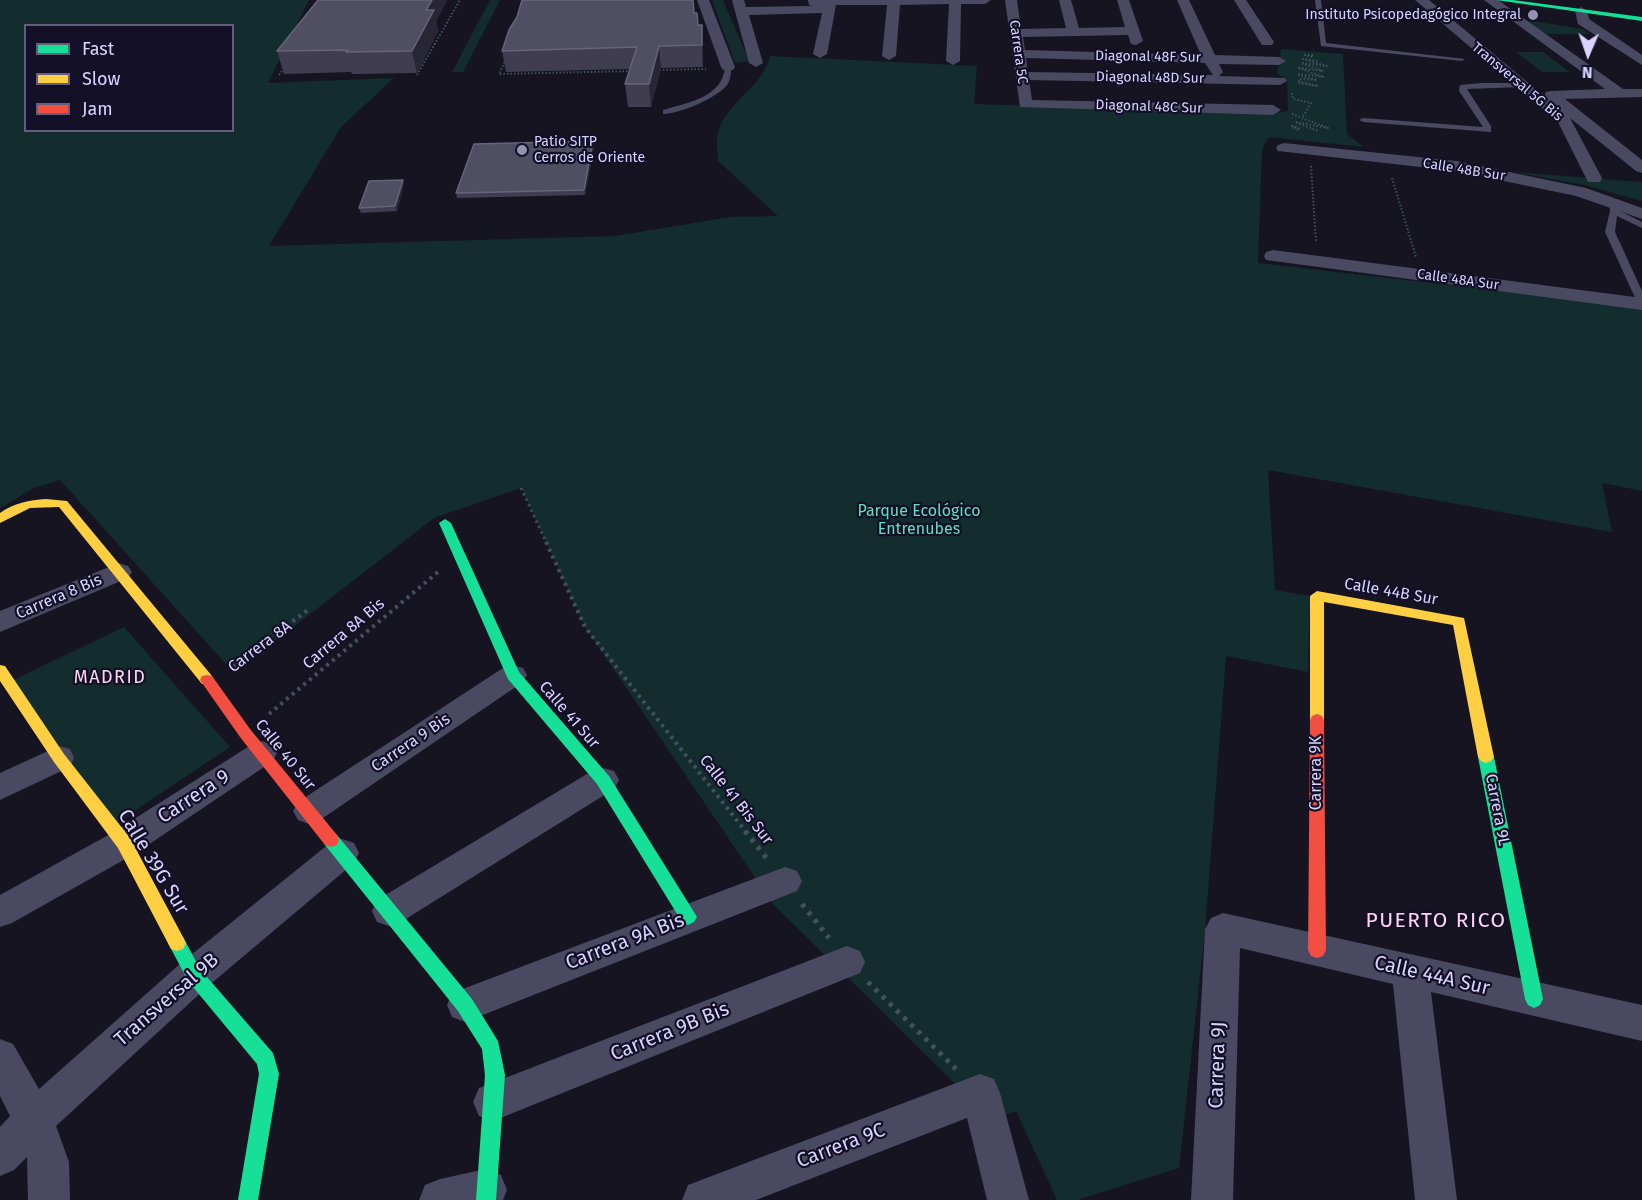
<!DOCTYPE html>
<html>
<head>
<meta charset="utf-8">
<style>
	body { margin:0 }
	#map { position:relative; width:1642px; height:1200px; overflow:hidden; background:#161421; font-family:"Fira Sans",sans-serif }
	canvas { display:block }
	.legend { position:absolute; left:24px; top:24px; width:210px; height:108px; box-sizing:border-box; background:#130f26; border:2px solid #625e7d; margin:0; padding:8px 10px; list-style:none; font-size:18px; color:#d9d4ff }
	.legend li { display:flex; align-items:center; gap:12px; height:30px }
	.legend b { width:30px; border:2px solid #625e7d }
	.north { position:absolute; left:1558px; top:24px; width:60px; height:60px; -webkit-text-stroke:4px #130f26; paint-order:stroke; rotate:182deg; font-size:16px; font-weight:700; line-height:24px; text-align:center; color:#d9d4ff }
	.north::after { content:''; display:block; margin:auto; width:21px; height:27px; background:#d9d4ff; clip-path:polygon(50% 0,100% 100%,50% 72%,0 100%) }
</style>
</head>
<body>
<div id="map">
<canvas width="1642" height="1200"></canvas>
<ul class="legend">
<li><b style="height:8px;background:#16e098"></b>Fast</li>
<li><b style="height:8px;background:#ffcf43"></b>Slow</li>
<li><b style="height:8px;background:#f24e42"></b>Jam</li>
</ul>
<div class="north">N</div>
</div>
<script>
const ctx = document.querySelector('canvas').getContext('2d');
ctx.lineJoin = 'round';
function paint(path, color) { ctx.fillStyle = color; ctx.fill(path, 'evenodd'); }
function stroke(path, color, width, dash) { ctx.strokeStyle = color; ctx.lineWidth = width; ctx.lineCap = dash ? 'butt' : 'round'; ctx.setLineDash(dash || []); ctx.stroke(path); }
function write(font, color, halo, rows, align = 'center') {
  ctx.font = font + ' "Fira Sans",sans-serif'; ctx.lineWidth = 4.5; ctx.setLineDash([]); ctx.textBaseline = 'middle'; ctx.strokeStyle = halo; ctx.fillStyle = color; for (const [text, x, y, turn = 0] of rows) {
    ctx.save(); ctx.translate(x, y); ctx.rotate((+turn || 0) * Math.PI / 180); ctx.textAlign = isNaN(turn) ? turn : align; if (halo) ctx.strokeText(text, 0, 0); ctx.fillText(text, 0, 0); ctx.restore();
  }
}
paint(new Path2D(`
	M0,0H309L268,83L394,78L341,127L269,246L615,236L730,217L778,216L718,161C718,154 716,145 717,138C722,103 763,89 770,56L977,66L974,104L1273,113L1288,111L1287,79L1277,74L1281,49L1343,54L1347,134L1364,147L1269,137L1264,144L1262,153L1258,263L1642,307V491L1602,483L1612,532L1268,470L1275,590L1310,596L1308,672L1226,656L1205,931L1179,1168L1077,1200H1057L1016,1111L992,1120L773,904L585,627L521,488L434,518L234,673L60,480L34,488L0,508ZM26,26H232V130H26Z
	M490,0H500L463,72H452Z
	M712,0H723L749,61L735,63Z
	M1526,20L1583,29L1589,34H1543Z
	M1516,52H1543L1570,72H1542Z
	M1514,172L1642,182V201L1584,185Z
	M124,627L230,747L112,826L13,680Z`), '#132c2d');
stroke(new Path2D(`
	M1313,55H1305L1313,57
	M506,59L499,74L634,71
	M656,70L706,69
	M1298,74L1324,77L1299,68L1323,71L1301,63L1327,66L1303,59L1318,61
	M279,75L286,66
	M417,75L460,0
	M1298,75L1317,80L1299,79
	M1298,81L1318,86L1298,83
	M1292,93L1293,99L1311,103L1302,118
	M1292,114L1328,128L1295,122L1318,131
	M1298,130L1292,126L1301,129
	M1311,166L1316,242
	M1392,178L1416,257`), '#44505f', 2, [1.5, 2]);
stroke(new Path2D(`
	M521,488L547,544`), '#44505f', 3, [2, 4]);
stroke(new Path2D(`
	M546,542L585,627L746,832
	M233,667L309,609
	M269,714L438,572`), '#44505f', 4, [3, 4.5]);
stroke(new Path2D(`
	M745,831L768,860
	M802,904L829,938
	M868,982L956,1069`), '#44505f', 5, [4, 6]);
paint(new Path2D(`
	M1315,0H1321L1326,43L1465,59L1462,61L1321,46Z
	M728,65L731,67C731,74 731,79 727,85C717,98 679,114 663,114V110C687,103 723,97 725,67Z
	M1481,83H1522L1526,85L1522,87L1467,89L1491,126V132L1363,122L1359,120L1363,118L1483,127L1459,91L1460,85Z
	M1609,200H1615L1618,210L1642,222V228L1617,216L1615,232L1642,291V305L1637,302L1605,232L1610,211Z`), '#4a4962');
paint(new Path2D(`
	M697,0H709L735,67L733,70H723L721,67Z
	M732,0H744L746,7L812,6L809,5L808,0H991L985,4H961L960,61L953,65L946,61L949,4L900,5L896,56L889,60L882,56L887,5H836L827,54L820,58L813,54L822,13L749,15L763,63L756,67L749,63Z
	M1005,0H1017L1021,29L1066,28L1059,0H1071L1079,28L1125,27L1117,0H1129L1143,41L1136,45L1131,44L1128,35L1023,37L1025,50L1201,55L1177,0H1189L1215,55L1279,57L1286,61L1279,65L1219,64L1223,72L1219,76L1285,78L1287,81L1280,85L1029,80L1032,100L1273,105L1281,110L1273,115L1020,107ZM1026,58L1205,63L1213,75L1028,72Z
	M1234,0H1246L1274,42L1272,45H1262Z
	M1415,0H1429L1544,96L1546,92L1551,91L1605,89L1484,0H1498L1623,89H1642V97L1565,99L1642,160V173L1636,171L1570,118L1602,178L1600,182H1588L1558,122Z
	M1581,7L1587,11L1589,19L1642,55V65L1578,24L1575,11Z
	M1284,143L1456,161L1586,188L1642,208V219L1576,196L1456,171L1278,151L1276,148L1278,145Z
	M1273,250L1642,298V310L1266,260L1264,256L1266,252Z
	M119,563L128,566L132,572L128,578L0,632V611Z
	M513,665L523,668L527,675L523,682L320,820L309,824L298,820L293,811L298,802L503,668Z
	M262,741L273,745L277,753L273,761L136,853L12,923L0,927V895L112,833L251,745Z
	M59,746L70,749L74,758L70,767L0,800V773Z
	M603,768L614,771L619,780L614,789L401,922L389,926L377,922L372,911L377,900L592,771Z
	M342,839L354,843L359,853L354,863L207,987L56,1126L69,1162L70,1200H28L27,1157L14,1170L0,1176V1127L10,1116L0,1096V1039L13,1044L39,1089L181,963L330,843Z
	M785,867L797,871L802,881L797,891L465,1022L452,1017L447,1005L452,993Z
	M1223,913L1642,1005V1041L1431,992L1457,1200H1415L1393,984L1240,948L1233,1200H1191L1205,929L1211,918Z
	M847,946L860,951L865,962L860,973L493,1121L479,1116L473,1102L479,1088Z
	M980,1074L994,1079L1000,1093L1029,1200H987L967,1118L756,1200H682L688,1185Z
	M486,1169L501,1175L507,1190L503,1200H419L425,1185L440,1179Z`), '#4a4962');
paint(new Path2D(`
	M1496,0H1513L1642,17V21Z
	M445,519L451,523L519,672L609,776L694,912L697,917L694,922L688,925L682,922L597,784L508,679L439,523Z
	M1486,751L1491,753L1494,757L1543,999L1540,1005L1534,1008L1528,1005L1525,999L1478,757L1481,753Z
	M331,833L337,835L472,999L498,1041L505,1075L496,1200H476L485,1075L482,1049L458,1011L325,845L323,840L325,835Z
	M177,935L183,937L200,969L273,1053L279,1074L258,1200H238L259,1074L257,1064L188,981L168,943L171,937Z`), '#16e098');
paint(new Path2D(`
	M46,499L67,501L212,676L214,680L212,684H202L59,507L30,508L0,523V513C14,503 29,500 46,499Z
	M1317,591L1464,618L1494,757L1491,761L1486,763L1481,761L1478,757L1453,625L1324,602V720L1322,724H1312L1310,720V596Z
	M0,665L5,666L64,754L130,838L183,937L186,943L183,949L177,951L171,949L118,848L54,762L0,681Z`), '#ffcf43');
paint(new Path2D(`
	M207,675L212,676L250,729L337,835L339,840L337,845L331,847L325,845L240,737L200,680L202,676Z
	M1317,714L1322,716L1324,720L1326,950L1323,956L1317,958L1311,956L1308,950L1310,720L1312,716Z`), '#f24e42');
paint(new Path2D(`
	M318,0H447L436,21L438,31L417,73L352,74L351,72L284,74L277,51Z
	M694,13L698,25H702L703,67L661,68L651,107H628L625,84L630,69L506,72L502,51L517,17Z
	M594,146L585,195L457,198L456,193Z
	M404,184L397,211L361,213L359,208Z`), '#403d50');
paint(new Path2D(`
	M432,0H447L436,21L438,31L417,73L412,51L426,10Z
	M702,25L703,46V67L702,45Z
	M659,46L661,68L651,107L649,84Z
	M593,141L594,146L585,195L584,190Z
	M403,180L404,184L397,211L395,206Z`), '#282635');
const building = new Path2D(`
	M318,0H432L426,10H434L412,51L346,52L348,50L277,51Z
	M522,0H693L694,13H697L698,25H702V45L659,46L649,84H625L637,47L502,51L509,30L517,17Z
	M593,141L584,190L456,193L474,144Z
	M403,180L395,206L359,208L369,181Z`);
paint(building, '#504e63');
stroke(building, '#66637b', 1.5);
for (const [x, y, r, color] of [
	[1533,15,6,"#9591b1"],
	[522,150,6,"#9591b1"]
]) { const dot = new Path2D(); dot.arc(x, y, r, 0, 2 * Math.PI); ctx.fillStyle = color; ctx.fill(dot); stroke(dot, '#130f26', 2); }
write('14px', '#d9d4ff', '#130f26', [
	["Instituto Psicopedagógico Integral",1521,15],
	["Patio SITP",534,142,"left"],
	["Cerros de Oriente",534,158,"left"]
], 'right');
write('14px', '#d9d4ff', '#130f26', [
	["Carrera 5C",1018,52,82],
	["Diagonal 48F Sur",1148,57,1],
	["Diagonal 48D Sur",1150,78,1],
	["Transversal 5G Bis",1517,82,40],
	["Diagonal 48C Sur",1149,107,2],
	["Calle 48B Sur",1464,170,9],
	["Calle 48A Sur",1458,280,8]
]);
write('16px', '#5fe0c0', '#130f26', [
	["Parque Ecológico",919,512],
	["Entrenubes",919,530]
]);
write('16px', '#d9d4ff', '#130f26', [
	["Calle 44B Sur",1391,592,10],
	["Carrera 8 Bis",59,597,-23],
	["Carrera 8A Bis",344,634,-40],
	["Carrera 8A",260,647,-37],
	["Calle 41 Sur",569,715,49],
	["Carrera 9 Bis",411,743,-34],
	["Calle 40 Sur",285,755,51],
	["Carrera 9K",1317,773,-90],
	["Calle 41 Bis Sur",736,800,52],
	["Carrera 9L",1497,810,79]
]);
ctx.letterSpacing = '1.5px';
write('18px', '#ffd6f0', '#130f26', [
	["MADRID",110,678]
]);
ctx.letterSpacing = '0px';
write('20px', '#d9d4ff', '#130f26', [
	["Carrera 9",194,797,-33],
	["Calle 39G Sur",153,862,59],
	["Carrera 9A Bis",625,942,-21],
	["Calle 44A Sur",1432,976,13],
	["Transversal 9B",167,1000,-41],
	["Carrera 9B Bis",670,1032,-22],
	["Carrera 9J",1218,1065,-88],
	["Carrera 9C",841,1146,-21]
]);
ctx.letterSpacing = '1.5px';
write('21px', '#ffd6f0', '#130f26', [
	["PUERTO RICO",1436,921]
]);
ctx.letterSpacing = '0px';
</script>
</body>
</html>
